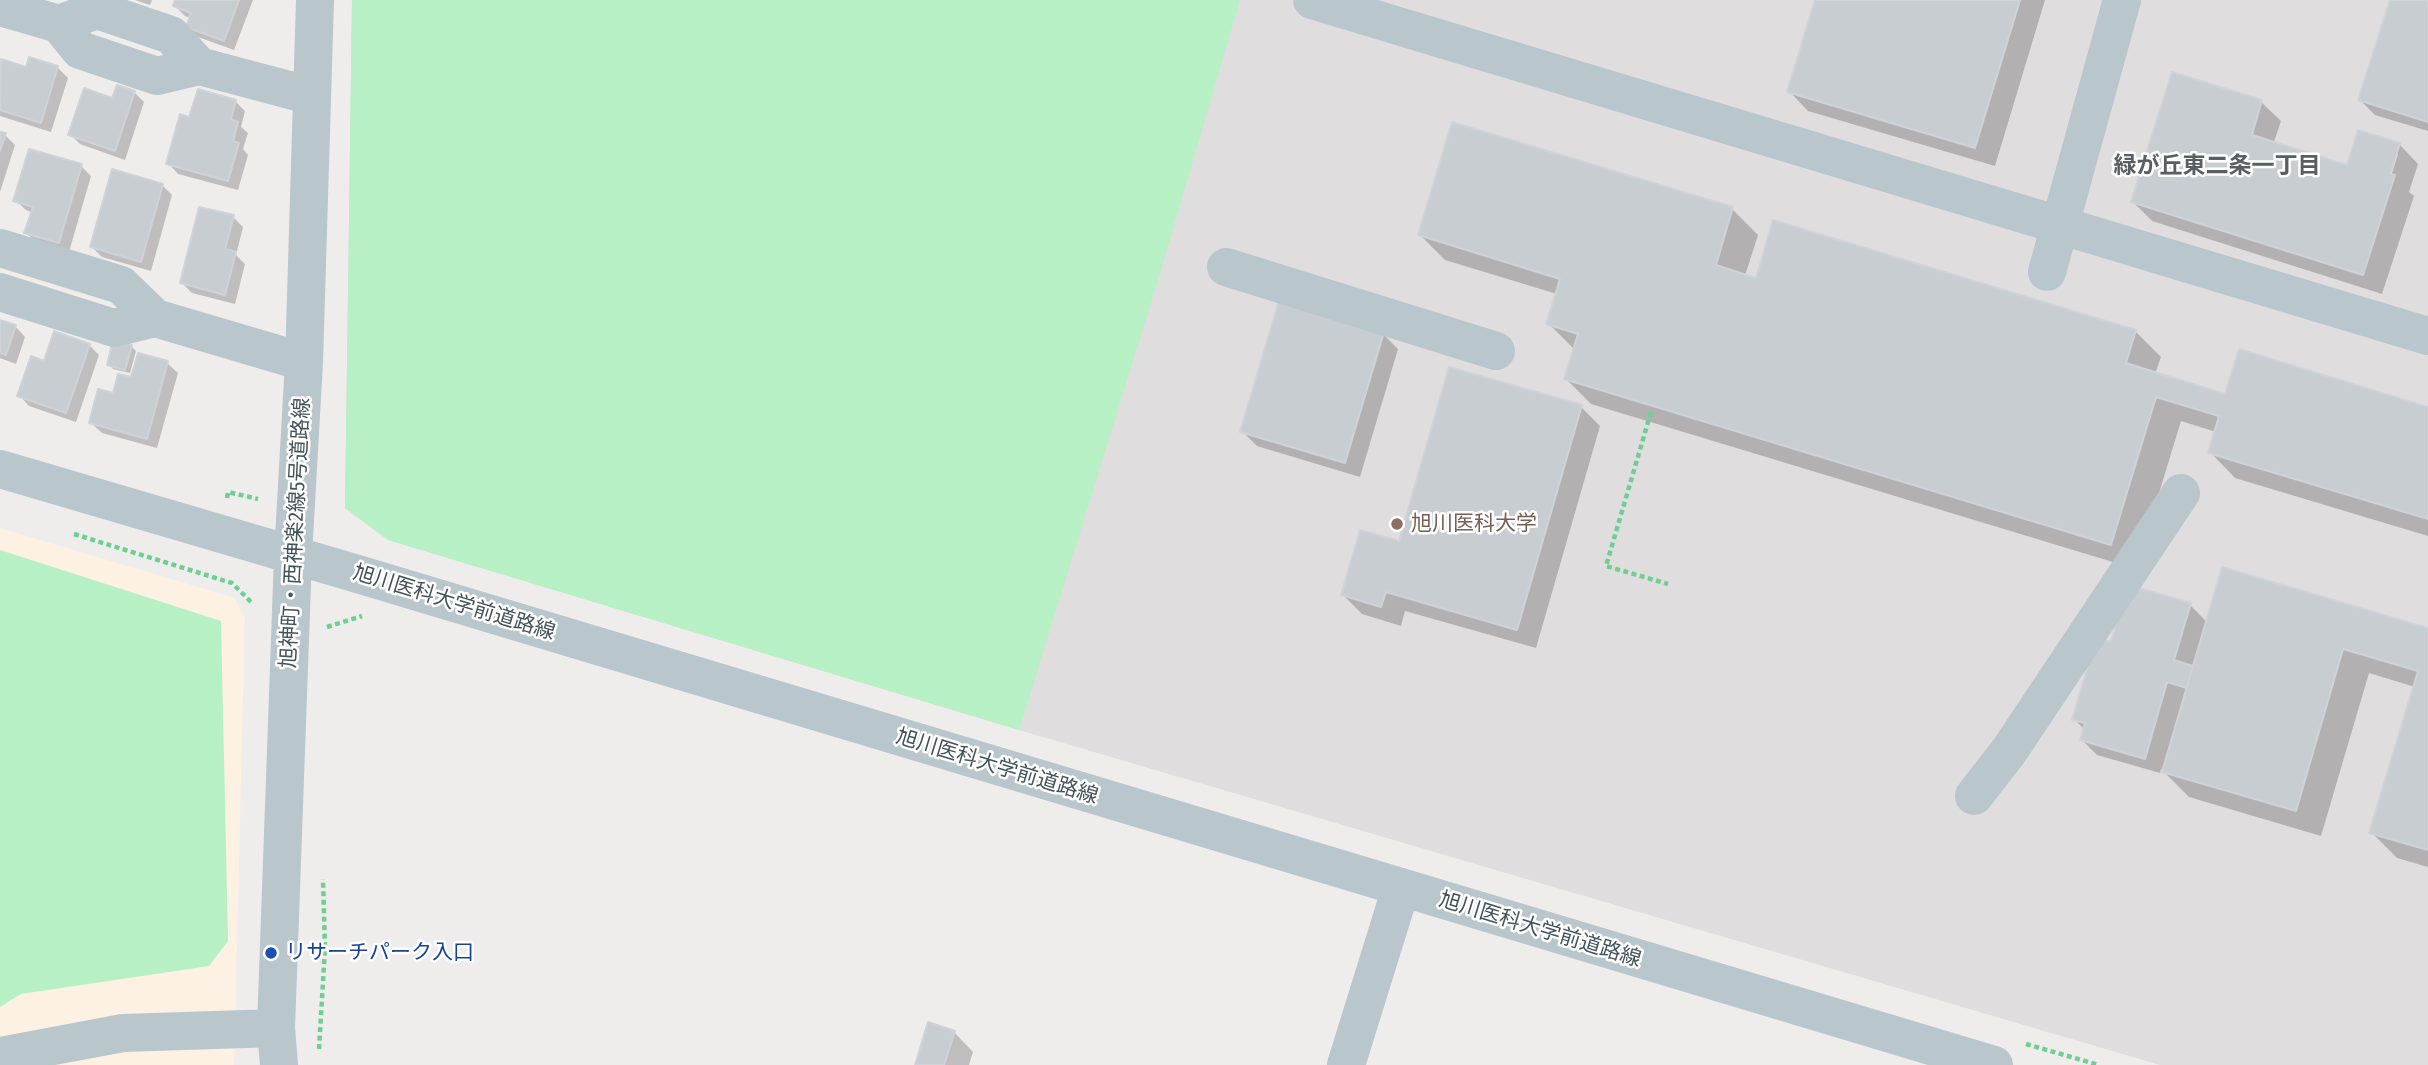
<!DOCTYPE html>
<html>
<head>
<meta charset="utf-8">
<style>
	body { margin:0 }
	canvas { display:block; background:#efecec }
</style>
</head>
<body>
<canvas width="2428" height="1065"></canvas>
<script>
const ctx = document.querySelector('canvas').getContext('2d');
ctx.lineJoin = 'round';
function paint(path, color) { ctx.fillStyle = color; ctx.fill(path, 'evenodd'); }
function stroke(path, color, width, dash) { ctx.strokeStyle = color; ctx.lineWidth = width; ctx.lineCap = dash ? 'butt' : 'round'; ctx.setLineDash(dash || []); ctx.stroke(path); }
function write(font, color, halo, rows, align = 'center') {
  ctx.font = font + ' "Fira Sans Condensed","Noto Sans JP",sans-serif'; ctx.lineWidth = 5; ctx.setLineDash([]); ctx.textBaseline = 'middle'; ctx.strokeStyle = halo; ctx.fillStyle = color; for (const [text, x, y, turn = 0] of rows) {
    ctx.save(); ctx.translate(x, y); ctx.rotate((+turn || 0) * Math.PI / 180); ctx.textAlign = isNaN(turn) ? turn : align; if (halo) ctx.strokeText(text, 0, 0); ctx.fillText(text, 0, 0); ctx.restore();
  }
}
paint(new Path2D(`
	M0,528L235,598L245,618L234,1065H0Z`), '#fcf1e2');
paint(new Path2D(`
	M352,0H2428V1065H2160L1019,730L388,540L345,508Z`), '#e0ddde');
paint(new Path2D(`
	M352,0H1240L1158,280L1019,730L388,540L345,508Z
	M0,550L221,621L228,941L209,966L21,994L0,1007Z`), '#b6f0c4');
paint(new Path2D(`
	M135,0H152L150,5Z
	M177,0H253L234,50L198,37L188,27L191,18L185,16L175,6Z
	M1817,0H2045L1995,166L1808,111L1789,91Z
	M2391,0H2428V131L2375,115L2360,100Z
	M30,59L58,68L68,78L51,132L0,116V68L2,61L27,69Z
	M134,92L144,102L125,160L80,144L70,134L113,100Z
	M235,101L245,111L241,127L248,133L243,149L248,155L238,190L178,174L168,163L191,119Z
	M2261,102L2281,121L2274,142L2348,167L2399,144L2418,164L2409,192L2414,196L2382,294L2152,221L2133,202ZM2394,154H2398L2389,183L2386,181Z
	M0,133L5,135L15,145L0,192Z
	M81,166L91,176L69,252L37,243L26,233L33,213L26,210L15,200Z
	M162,185L172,195L151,271L102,257L92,247Z
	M1732,209L1758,235L1745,276L1757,280L2135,331L2161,357L2155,374L2226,396L2428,408V536L2235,478L2210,452L2216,432L2181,421L2136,569L1591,404L1566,379L1575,350L1548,323L1557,294L1445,260L1420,235Z
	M233,217L243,227L236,255L245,264L235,304L192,293L182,283Z
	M0,322L15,326L25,337L16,364L0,358Z
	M1383,334L1398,349L1360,477L1257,446L1242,431Z
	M89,345L99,355L76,422L29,406L19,395L45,363Z
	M131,346L136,351L130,373L113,369L109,364Z
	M167,363L178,373L157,448L102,433L91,423L114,395L133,379Z
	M1581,407L1600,426L1536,648L1405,611L1401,626L1362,614L1343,595L1400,543Z
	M2190,605L2208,623L2428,630V867L2397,858L2371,832L2415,687L2369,673L2321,836L2189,797L2161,769L2160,773L2097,755L2082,740L2085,730L2074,719L2112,644Z
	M954,1032L973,1052L969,1065H917Z`), '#0003');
const building = new Path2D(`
	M175,0H239L224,41L186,27L191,13L173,6Z
	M1815,0H2020L1975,148L1787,92Z
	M2390,0H2428V122L2358,100Z
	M29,57L58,66L41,123L0,110L1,59L26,67Z
	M2172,72L2262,100L2252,135L2347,165L2358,130L2400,143L2390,174L2395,175L2363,275L2131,202Z
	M117,85L135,91L115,151L68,135L84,88L112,98Z
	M198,89L236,100L231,119L238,122L233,141L239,143L228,181L166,164L180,114L189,117Z
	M1452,122L1733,207L1716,265L1756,278L1773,220L2136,330L2126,363L2225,394L2239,349L2428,407V519L2208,453L2219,416L2156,397L2111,545L1564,379L1578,334L1546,324L1560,279L1418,235Z
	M0,132L6,133L0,151Z
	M29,149L82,164L59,243L24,233L33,207L13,201Z
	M112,169L163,184L141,262L90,247Z
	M199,207L234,215L225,249L236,252L225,295L180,283Z
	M1279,301L1384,332L1345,463L1240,432Z
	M0,320L16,325L6,355L0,353Z
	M54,331L90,344L66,413L17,396L31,356L44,361Z
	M113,340L132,345L125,370L107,365Z
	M138,353L168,361L147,439L89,423L98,389L113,393L118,374L131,377Z
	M1449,367L1582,405L1517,630L1386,592L1381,607L1341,595L1360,530L1399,541Z
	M2222,567L2428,628V850L2369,833L2418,671L2343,649L2296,811L2162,772Z
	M2128,585L2191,603L2174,660L2193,666L2187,688L2167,682L2145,759L2080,740L2085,723L2072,720L2096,638L2111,642Z
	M928,1022L955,1031L944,1065H915Z`);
paint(building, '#c8cdd1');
stroke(building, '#cfd3d8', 2);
stroke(new Path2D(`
	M1651,412L1606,566L1668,584
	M227,498L228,492L258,499
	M74,534L232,583L253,604
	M327,627L362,616
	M2026,1044L2099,1065
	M319,1049L325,948L323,879`), '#6dcf91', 4.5, [5, 3.5]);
stroke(new Path2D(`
	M1312,0L2428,336
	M0,7L59,24L80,50L157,76L199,66L312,96
	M59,24L97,10L171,35L199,66
	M0,248L121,285L155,318L304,362
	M1226,267L1496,351
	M2047,272L2122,0
	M0,292L114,328L155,318
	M0,469L361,575L1994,1065
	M1974,796L2009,751L2181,493
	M0,1056L123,1033L276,1028
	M279,1065L276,1028L293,556L304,362L315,0
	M1346,1065L1401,888`), '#b9c6cc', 38);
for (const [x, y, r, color] of [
	[1397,524,7,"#8d6e63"],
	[271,953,7,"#1a4fb4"]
]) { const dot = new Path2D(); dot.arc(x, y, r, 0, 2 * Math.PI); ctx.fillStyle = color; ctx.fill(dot); stroke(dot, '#fff', 2.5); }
write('21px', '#785e54', '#fff', [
	["旭川医科大学",1411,524]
], 'left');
write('21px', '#44535a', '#fff', [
	["旭神町・西神楽2線5号道路線",296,533,-87],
	["旭川医科大学前道路線",454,603,17],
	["旭川医科大学前道路線",997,767,17],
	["旭川医科大学前道路線",1540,930,17]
]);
write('21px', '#164399', '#fff', [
	["リサーチパーク入口",285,953]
], 'left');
write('bold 23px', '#585e61', '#fff', [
	["緑が丘東二条一丁目",2217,167]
]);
</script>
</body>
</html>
